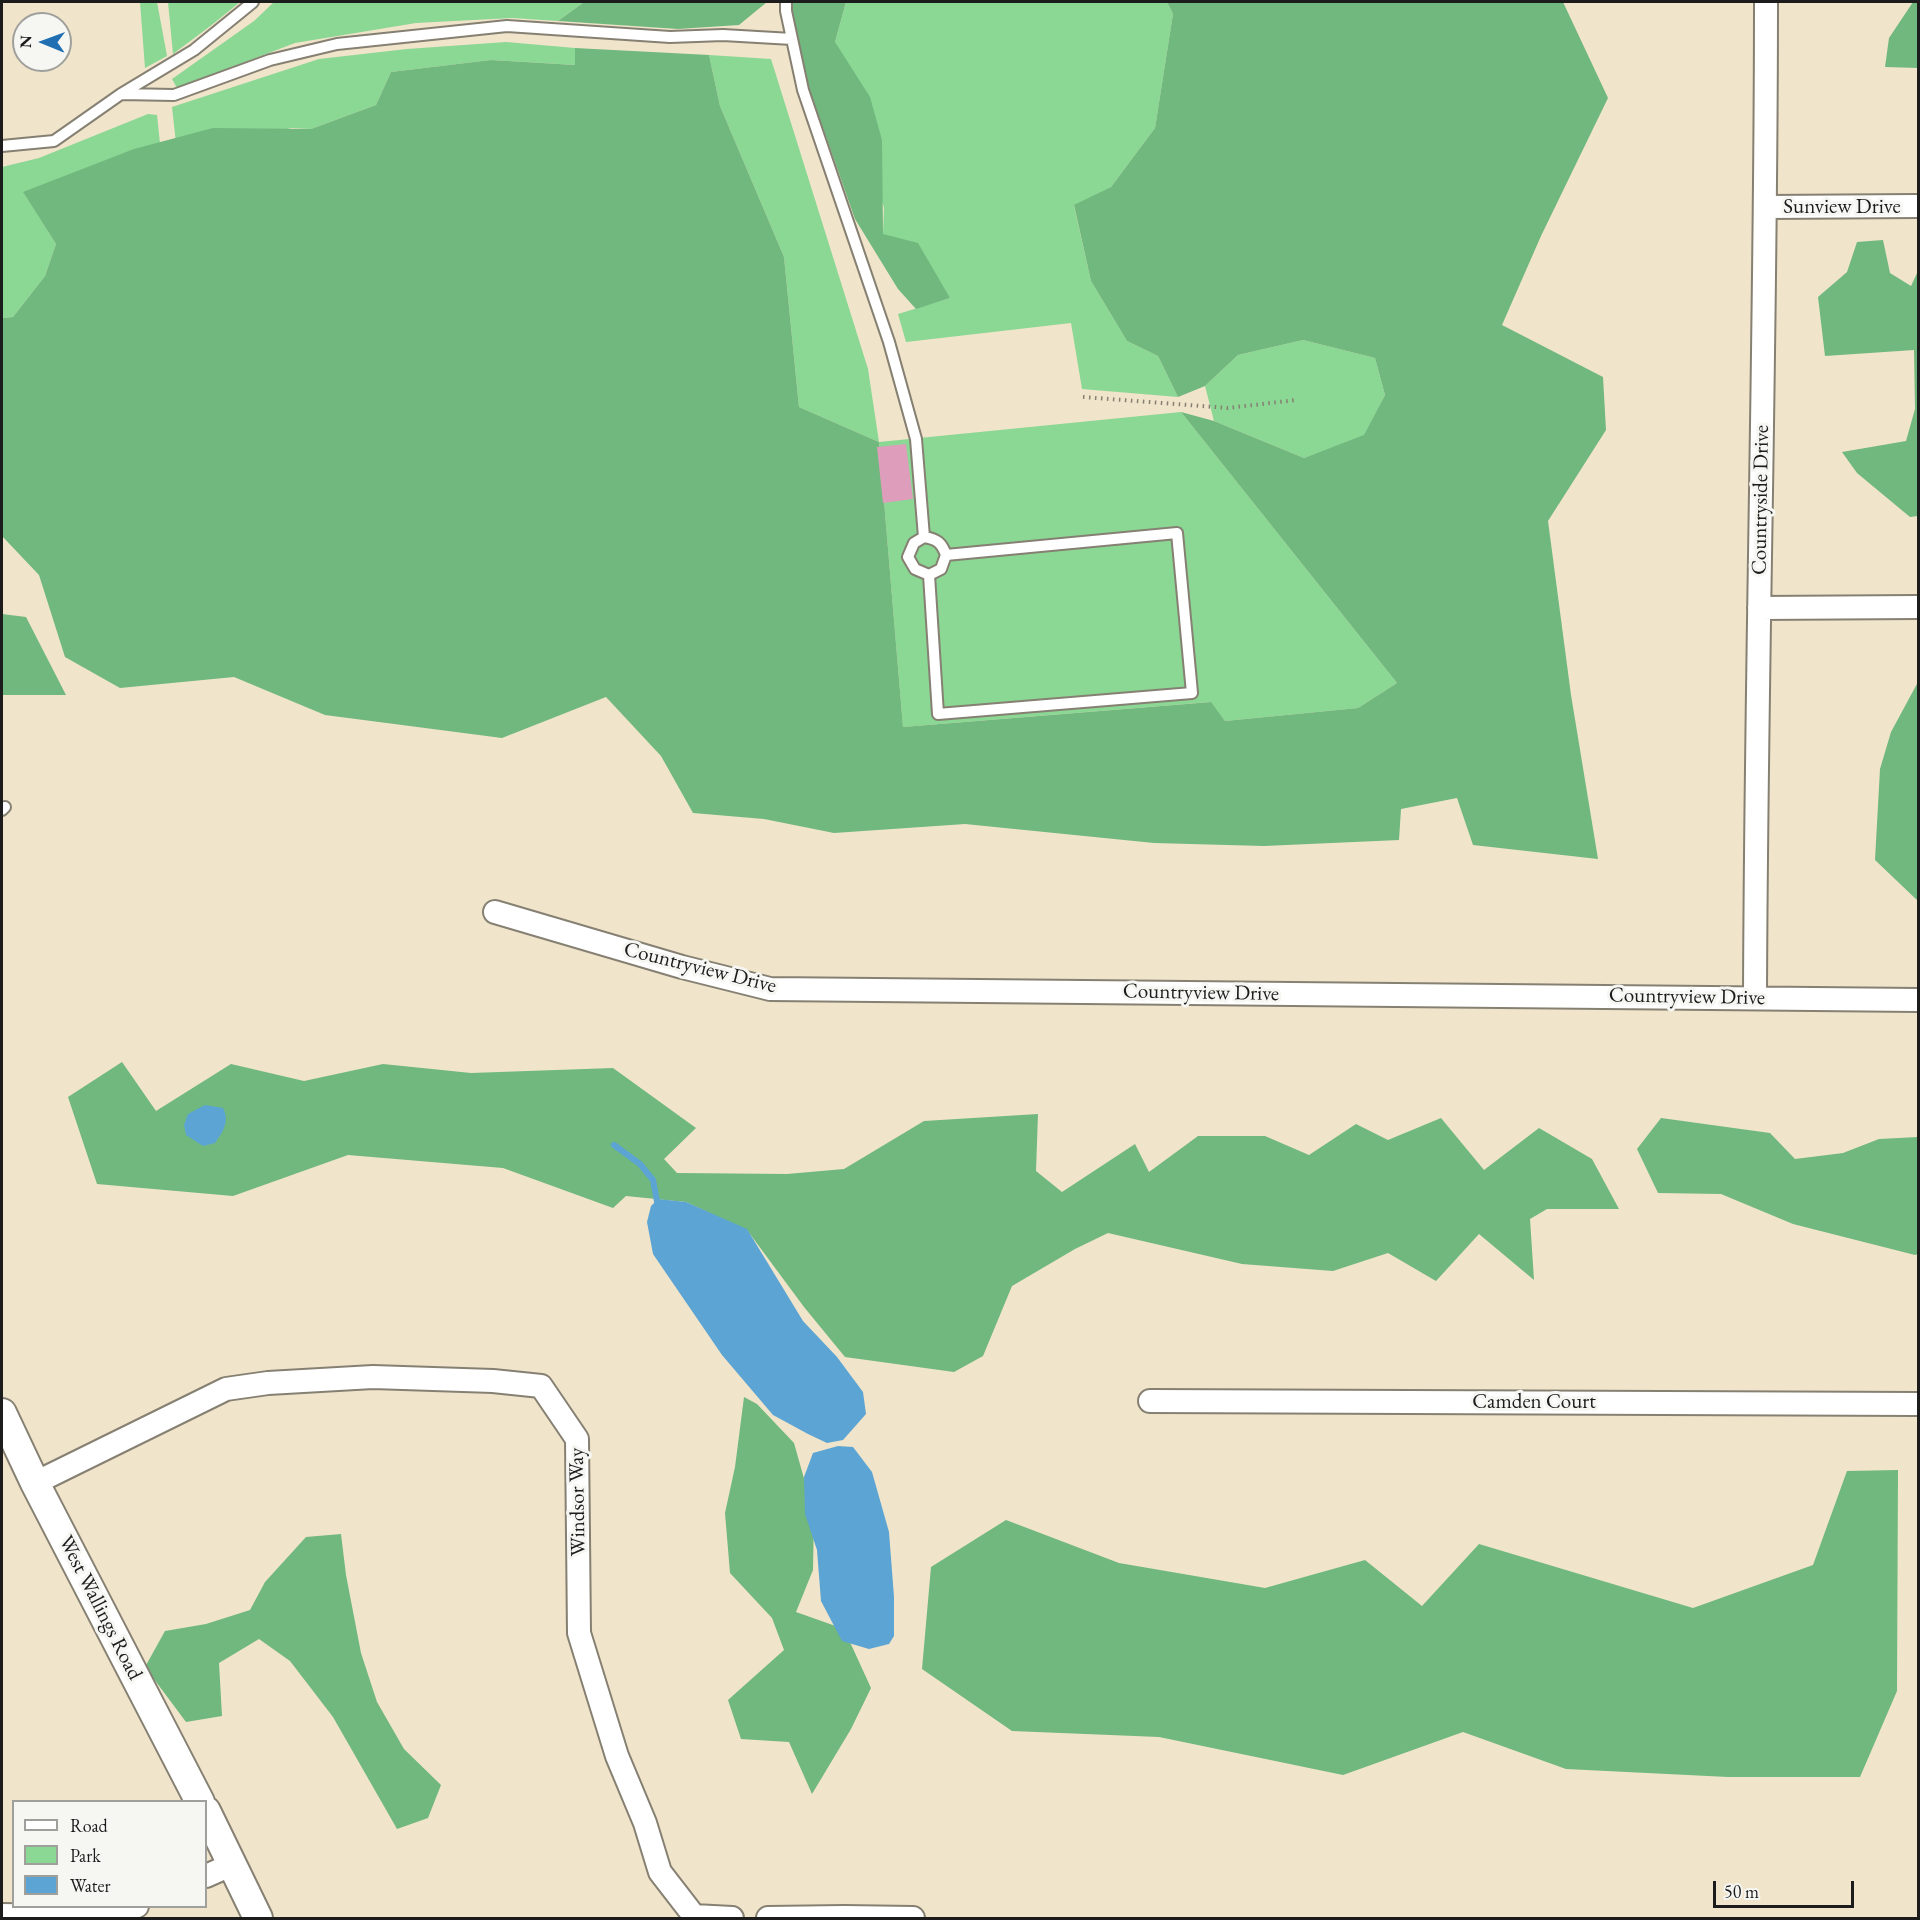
<!DOCTYPE html>
<html>
<head>
<meta charset="utf-8">
<style>
	body { margin:0 }
	#map { position:relative; width:1920px; height:1920px; overflow:hidden; background:#f0e4ca; font-family:"EB Garamond",serif }
	canvas { display:block }
	.frame { position:absolute; inset:0; border:3px solid #1c1c1c; pointer-events:none }
	.legend { position:absolute; left:12px; top:1800px; width:195px; height:108px; box-sizing:border-box; background:#f6f6f2; border:2px solid #9f9f9c; margin:0; padding:8px 10px; list-style:none; font-size:18px; color:#1c1c1c }
	.legend li { display:flex; align-items:center; gap:12px; height:30px }
	.legend b { width:30px; border:2px solid #9f9f9c }
	.north { position:absolute; left:12px; top:12px; width:60px; height:60px; box-sizing:border-box; background:#f6f6f2; border:2px solid #9f9f9c; border-radius:50%; rotate:271deg; font-size:16px; font-weight:700; line-height:24px; text-align:center; color:#1c1c1c }
	.north::after { content:''; display:block; margin:auto; width:21px; height:27px; background:#1f6fb2; clip-path:polygon(50% 0,100% 100%,50% 72%,0 100%) }
	.scale { position:absolute; left:1713px; top:1881px; width:141px; height:27px; box-sizing:border-box; border:3px solid #1c1c1c; border-top:0; padding-left:8px; font-size:18px; line-height:21px; white-space:nowrap; color:#1c1c1c; -webkit-text-stroke:4px #f6f6f2; paint-order:stroke }
</style>
</head>
<body>
<div id="map">
<canvas width="1920" height="1920"></canvas>
<div class="frame"></div>
<ul class="legend">
<li><b style="height:8px;background:#fff"></b>Road</li>
<li><b style="height:16px;background:#8bd794"></b>Park</li>
<li><b style="height:16px;background:#5ca4d3"></b>Water</li>
</ul>
<div class="north">N</div>
<div class="scale">50 m</div>
</div>
<script>
const ctx = document.querySelector('canvas').getContext('2d');
ctx.lineJoin = 'round';
function paint(path, color) { ctx.fillStyle = color; ctx.fill(path, 'evenodd'); }
function stroke(path, color, width, dash) { ctx.strokeStyle = color; ctx.lineWidth = width; ctx.lineCap = dash ? 'butt' : 'round'; ctx.setLineDash(dash || []); ctx.stroke(path); }
function write(font, color, halo, rows, align = 'center') {
  ctx.font = font + ' "EB Garamond",serif'; ctx.lineWidth = 6; ctx.setLineDash([]); ctx.textBaseline = 'middle'; ctx.strokeStyle = halo; ctx.fillStyle = color; for (const [text, x, y, turn = 0] of rows) {
    ctx.save(); ctx.translate(x, y); ctx.rotate((+turn || 0) * Math.PI / 180); ctx.textAlign = isNaN(turn) ? turn : align; if (halo) ctx.strokeText(text, 0, 0); ctx.fillText(text, 0, 0); ctx.restore();
  }
}
paint(new Path2D(`
	M140,2H157L167,56L145,68Z
	M168,2H240L213,24L173,54Z
	M274,2H584L558,21L512,18L416,23L295,43L177,88L172,79L254,21Z
	M846,2H1167L1173,14L1155,128L1111,187L1074,206L1091,281L1127,341L1158,356L1178,397L1082,389L1071,323L906,342L898,314L950,298L883,234L884,208L835,42Z
	M506,42L575,48L576,65L491,60L391,72L376,105L311,129L291,128L178,161L172,107L319,59L407,49Z
	M709,55L771,59L868,369L879,442L1181,412L1397,683L1358,708L1225,721L1210,702L903,727L879,442L799,407L784,257L720,106Z
	M148,114L157,115L162,162L24,193L56,244L45,276L13,317L2,318V167L39,158Z
	M1303,340L1375,358L1385,395L1364,436L1304,458L1214,421L1205,386L1238,355Z`), '#8bd794');
paint(new Path2D(`
	M584,2H767L739,25L678,29L558,21Z
	M786,2H846L835,42L870,97L882,140L883,234L918,243L950,298L916,309L898,289L855,219L792,40Z
	M1167,2H1563L1608,98L1541,236L1502,325L1603,377L1606,430L1548,521L1571,695L1598,859L1473,845L1457,798L1401,809L1399,840L1264,846L1154,843L965,824L834,833L764,819L693,813L661,756L606,697L502,738L325,715L234,677L120,688L65,657L39,575L2,536V318L13,317L45,276L56,244L23,192L134,149L213,128L311,129L376,105L391,72L491,60L575,65V48L709,55L720,106L784,257L799,407L879,442L903,727L1211,702L1225,721L1358,708L1397,683L1181,412L1214,421L1304,458L1364,435L1385,395L1375,358L1303,340L1238,355L1205,386L1178,397L1158,356L1127,341L1091,281L1074,205L1111,187L1155,128L1173,14Z
	M1913,2H1918V68L1885,67L1889,38Z
	M1883,240L1890,273L1911,286L1918,271V516L1910,517L1857,473L1842,452L1906,441L1915,409L1914,350L1825,356L1818,297L1847,272L1857,242Z
	M2,614L26,617L66,695H2Z
	M1918,682V901L1875,860L1880,769L1891,732Z
	M122,1062L156,1111L231,1064L304,1081L383,1064L471,1073L613,1068L696,1128L664,1159L677,1173L787,1174L844,1169L924,1121L1038,1114L1036,1171L1062,1192L1135,1144L1149,1172L1198,1136H1265L1309,1155L1356,1124L1388,1140L1441,1118L1484,1170L1539,1128L1592,1159L1619,1209H1547L1530,1219L1534,1280L1479,1234L1436,1281L1388,1253L1333,1271L1242,1264L1108,1233L1075,1249L1012,1286L983,1356L954,1372L845,1357L804,1307L747,1230L686,1202L626,1196L613,1208L503,1168L348,1155L233,1196L97,1184L68,1097Z
	M1661,1118L1770,1133L1795,1159L1843,1153L1879,1139L1918,1137V1254L1915,1255L1793,1224L1721,1194L1658,1193L1637,1149Z
	M744,1397L757,1404L794,1443L814,1514L813,1570L796,1612L844,1629L871,1688L851,1729L812,1794L789,1742L741,1739L728,1700L784,1650L772,1618L730,1573L725,1513L735,1467Z
	M1898,1470L1897,1691L1860,1777H1728L1566,1769L1463,1732L1343,1775L1159,1737L1012,1731L922,1669L931,1567L1006,1520L1119,1563L1265,1588L1365,1560L1422,1606L1479,1544L1693,1608L1813,1565L1847,1471Z
	M341,1534L346,1575L361,1653L377,1702L404,1749L441,1785L428,1818L397,1829L333,1717L290,1661L259,1639L219,1663L222,1716L186,1722L145,1667L165,1631L206,1624L250,1610L265,1582L306,1537Z`), '#70b87e');
paint(new Path2D(`
	M205,1105L223,1108C230,1121 223,1132 215,1143L203,1146L186,1135L184,1125L188,1114Z
	M658,1199L686,1202L747,1229L803,1321L837,1357L863,1392L866,1414L843,1440L827,1443L808,1434L773,1415L722,1355L653,1254L647,1222L651,1206Z
	M838,1446L853,1447L872,1472L889,1532L894,1597V1636L889,1644L869,1649L842,1641L821,1601L817,1550L805,1514L804,1477L813,1453Z`), '#5ca4d3');
stroke(new Path2D(`
	M614,1145L640,1164L653,1180L658,1207`), '#5ca4d3', 6);
paint(new Path2D(`
	M906,444L913,499L883,503L877,447Z`), '#de9ebb');
const service = new Path2D(`
	M786,2V11L803,90L889,342L916,439L924,537C937,539 942,543 946,555L941,569L929,575L938,714L1192,693L1177,533L946,555
	M121,94L174,95L270,60L337,44L507,26L670,37L723,35L792,39
	M2,146L54,141L121,94L194,50L253,2
	M924,537L914,543L908,557L915,569L929,575
	M2,810L5,807`);
const minor = new Path2D(`
	M1766,207L1918,206
	M1759,608L1918,607
	M495,912L682,967L770,989L1918,1000
	M1755,998C1756,666 1766,334 1766,2
	M1150,1401L1918,1404
	M35,1483L226,1389L268,1383L373,1377L493,1381L541,1386L577,1439L579,1633L617,1756L645,1823L660,1872L694,1916L732,1918
	M206,1876L233,1864
	M2,1915L114,1917L137,1906
	M768,1918L844,1917L913,1918`);
const tertiary = new Path2D(`
	M2,1413L35,1483L200,1802
	M206,1811L258,1918`);
stroke(service, '#868073', 14);
stroke(minor, '#868073', 26);
stroke(tertiary, '#868073', 32);
stroke(new Path2D(`
	M1083,397L1228,408L1296,400`), '#868073', 4, [1.5, 4.5]);
stroke(service, '#fff', 10);
stroke(minor, '#fff', 22);
stroke(tertiary, '#fff', 28);
write('21px', '#1c1c1c', '#f6f6f2', [
	["Sunview Drive",1842,207],
	["Countryside Drive",1761,500,-89],
	["Countryview Drive",700,968,14],
	["Countryview Drive",1201,993,1],
	["Countryview Drive",1687,997,1],
	["Camden Court",1534,1402],
	["Windsor Way",578,1502,-91],
	["West Wallings Road",100,1608,63]
]);
</script>
</body>
</html>
